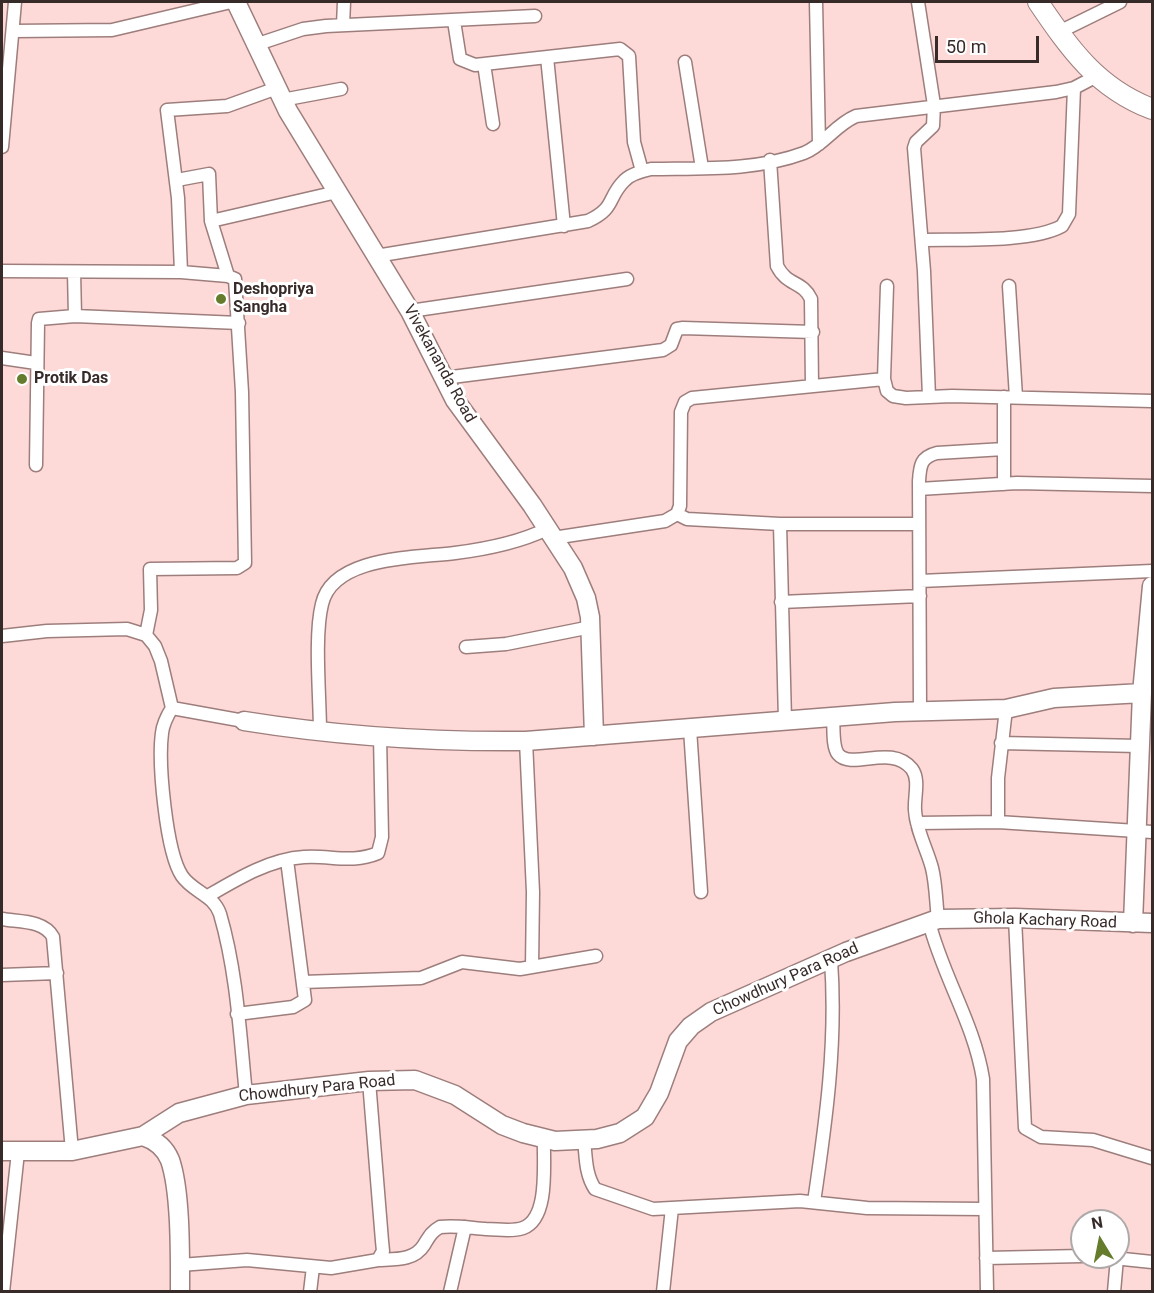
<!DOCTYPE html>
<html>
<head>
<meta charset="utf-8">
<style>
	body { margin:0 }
	#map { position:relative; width:1154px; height:1293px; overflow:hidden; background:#fddad8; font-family:Roboto,sans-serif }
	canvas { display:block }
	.frame { position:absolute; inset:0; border:3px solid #372b2a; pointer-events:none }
	.north { position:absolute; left:1070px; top:1209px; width:60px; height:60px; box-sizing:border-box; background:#fff; border:2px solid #afaaaa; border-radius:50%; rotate:350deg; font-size:16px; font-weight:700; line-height:24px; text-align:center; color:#372b2a }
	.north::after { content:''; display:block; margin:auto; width:21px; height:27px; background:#667c2d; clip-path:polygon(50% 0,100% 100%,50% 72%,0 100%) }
	.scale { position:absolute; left:935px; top:36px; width:104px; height:27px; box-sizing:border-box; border:3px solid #372b2a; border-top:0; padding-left:8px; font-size:18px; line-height:21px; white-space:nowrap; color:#372b2a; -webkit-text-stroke:4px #fff; paint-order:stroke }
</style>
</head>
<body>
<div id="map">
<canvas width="1154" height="1293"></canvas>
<div class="frame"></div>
<div class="north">N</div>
<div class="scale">50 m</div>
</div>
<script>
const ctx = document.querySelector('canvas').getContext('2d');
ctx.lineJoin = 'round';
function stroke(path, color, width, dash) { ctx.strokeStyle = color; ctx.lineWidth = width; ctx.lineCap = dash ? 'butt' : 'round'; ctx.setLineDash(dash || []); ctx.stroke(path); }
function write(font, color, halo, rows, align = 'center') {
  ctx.font = font + ' Roboto,sans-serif'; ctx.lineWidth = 6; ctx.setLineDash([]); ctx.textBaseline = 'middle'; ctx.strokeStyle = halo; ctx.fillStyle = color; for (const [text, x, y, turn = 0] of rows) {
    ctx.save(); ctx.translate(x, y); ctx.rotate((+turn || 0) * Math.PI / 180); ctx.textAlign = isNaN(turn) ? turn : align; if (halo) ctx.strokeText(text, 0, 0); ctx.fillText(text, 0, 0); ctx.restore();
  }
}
const street = new Path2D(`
	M816,2L819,144
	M918,2L934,105L933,126L916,142L914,148L924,271L929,397
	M454,21L460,59L475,65L620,49L629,56L634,142L642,171
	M343,25L344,2
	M14,31L112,30L231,2
	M1059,32L1120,2
	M255,45L303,29L326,26L535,16
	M547,57L564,226
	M685,62L702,168
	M484,64L493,124
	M282,100L341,89
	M2,147L15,2
	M770,160L777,266C787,286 803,281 811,299L812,386
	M177,180L209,174L211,221L228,276
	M211,221L337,192
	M922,240C958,239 1031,243 1062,226L1069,214L1074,88
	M376,256L588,221C616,208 607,198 624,181C630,174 642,171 651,169C701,168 756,171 804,153C824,145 835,125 856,116L1056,92L1074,88L1095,77
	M2,271L181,272L228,276L235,279L242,392L245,563L237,568L150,569L151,610L146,635
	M181,272L178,198L167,110L227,106L277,88
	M887,286L884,379L887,391L893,396L906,398L952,396L1152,401
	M1009,286L1016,397
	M410,311L627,279
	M75,316L239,323
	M2,358L36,363
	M444,378L663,350L671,345L677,329L683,328L813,332
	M1004,397V484
	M36,465L38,323L39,319L75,316L74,272
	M919,489L1017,483L1152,486
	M677,514L687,519L780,524H919
	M780,524L785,720
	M553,538L665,521L677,514L680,506L681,412L685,402L692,398L884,379
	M920,581L1152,571
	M781,602L920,596
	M2,636L47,631L127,629L146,635L155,646L161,661L172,708
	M466,647L506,644L591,627
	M920,710L919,481C920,465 921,457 937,453L1004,449
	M833,717C834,727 832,746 838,754C852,771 891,743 912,769C920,780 914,797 915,810C916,830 927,849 932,868C936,884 936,902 938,919
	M244,721L172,708C167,716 163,724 162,733C158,763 166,852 182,876C193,892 214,895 220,914C237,972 240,1035 246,1095
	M690,729L701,892
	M320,732C320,697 314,636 322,604C333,556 415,558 455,553C487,549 518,543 547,529
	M526,741L533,892L532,967
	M1001,743L1139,746
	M998,822V778L1006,709
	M917,823L998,822L1152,832
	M208,896C237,879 270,859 304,857C330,855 352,864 378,853L382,837L380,736
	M1015,918L1025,1128L1041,1137L1093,1140L1152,1158
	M2,919C19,922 44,920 53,937L72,1151
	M929,922C943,977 974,1023 983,1079L987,1292
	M2,975L57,973
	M303,982L421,978L462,962L520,969L596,956
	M237,1014L293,1007L305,1000L287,860
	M584,1140C586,1156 585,1174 595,1189L653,1209L800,1201L867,1208L985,1209
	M814,1202C826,1121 837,1042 831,960
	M1104,1257L1152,1262
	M986,1258L1082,1256
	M378,1260C395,1259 414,1261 424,1245C429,1237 431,1232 440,1227C455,1225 471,1228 486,1229C498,1229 512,1232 523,1228C550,1218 543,1162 544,1138
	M180,1265L247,1260L331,1268L378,1260L383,1251L382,1241L369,1081
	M3,1292L18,1152
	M310,1292L313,1267
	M450,1292L465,1227
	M663,1292L672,1208
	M1114,1292L1117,1258`);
const secondary = new Path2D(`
	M236,2L288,111L410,311L455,400L532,505L573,568L586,598L590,617L594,736
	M244,721C337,736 432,742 526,741L895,712L1006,709L1054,698L1142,693
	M1133,923L1142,693L1152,586
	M143,1136C155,1140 165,1148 170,1160C181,1192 180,1256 180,1292
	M2,1151H72L143,1136L179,1113L246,1095L369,1081L415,1080L455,1095L502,1125L523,1133L555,1141L597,1139L620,1133L645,1117L659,1093L678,1041L691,1026L711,1012L846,952L938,919L1015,918L1152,923`);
const primary = new Path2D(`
	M1038,2C1070,49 1097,88 1152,109`);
stroke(street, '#9d7e7c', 15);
stroke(secondary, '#9d7e7c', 21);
stroke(primary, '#9d7e7c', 22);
stroke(street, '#fff', 12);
stroke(secondary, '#fff', 18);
stroke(primary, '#fff', 20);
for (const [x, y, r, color] of [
	[221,299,6,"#667c2d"],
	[22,379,6,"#667c2d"]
]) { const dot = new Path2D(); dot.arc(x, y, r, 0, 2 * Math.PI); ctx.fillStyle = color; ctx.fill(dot); stroke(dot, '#fff', 2); }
write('bold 16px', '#372b2a', '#fff', [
	["Deshopriya",233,290],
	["Sangha",233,308],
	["Protik Das",34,379]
], 'left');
write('16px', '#372b2a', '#fff', [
	["Vivekananda Road",439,364,61],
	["Ghola Kachary Road",1045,921,2],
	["Chowdhury Para Road",786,980,-24],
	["Chowdhury Para Road",317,1089,-6]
]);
</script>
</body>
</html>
